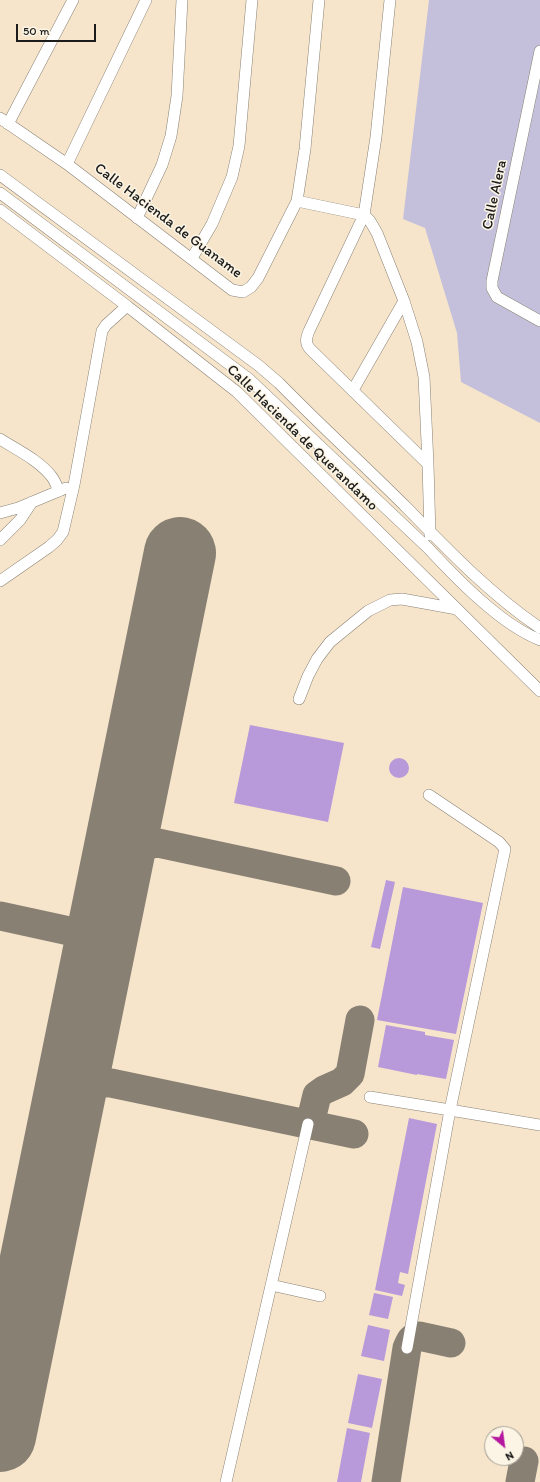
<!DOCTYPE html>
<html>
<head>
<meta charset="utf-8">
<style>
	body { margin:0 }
	#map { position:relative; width:540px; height:1482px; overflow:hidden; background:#f6e5cb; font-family:Itim,sans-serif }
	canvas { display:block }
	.north { position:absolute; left:484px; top:1426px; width:40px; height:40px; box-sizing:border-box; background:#fcf5e5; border:1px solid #a29e95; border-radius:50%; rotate:151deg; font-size:11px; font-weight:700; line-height:16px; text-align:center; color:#1c1c1c }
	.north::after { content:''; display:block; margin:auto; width:14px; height:18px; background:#b5179e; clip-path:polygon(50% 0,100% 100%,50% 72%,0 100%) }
	.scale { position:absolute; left:16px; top:24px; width:80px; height:18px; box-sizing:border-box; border:2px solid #1c1c1c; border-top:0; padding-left:5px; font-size:12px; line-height:14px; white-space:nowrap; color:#1c1c1c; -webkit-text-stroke:3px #fcf5e5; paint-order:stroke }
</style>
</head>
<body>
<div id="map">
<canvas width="540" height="1482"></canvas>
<div class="north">N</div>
<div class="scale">50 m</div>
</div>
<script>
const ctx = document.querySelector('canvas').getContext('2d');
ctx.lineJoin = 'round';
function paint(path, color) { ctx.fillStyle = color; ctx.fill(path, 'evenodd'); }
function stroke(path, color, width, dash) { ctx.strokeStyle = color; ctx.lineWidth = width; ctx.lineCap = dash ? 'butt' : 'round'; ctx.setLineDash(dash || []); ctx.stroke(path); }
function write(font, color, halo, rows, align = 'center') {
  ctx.font = font + ' Itim,sans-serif'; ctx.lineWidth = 3; ctx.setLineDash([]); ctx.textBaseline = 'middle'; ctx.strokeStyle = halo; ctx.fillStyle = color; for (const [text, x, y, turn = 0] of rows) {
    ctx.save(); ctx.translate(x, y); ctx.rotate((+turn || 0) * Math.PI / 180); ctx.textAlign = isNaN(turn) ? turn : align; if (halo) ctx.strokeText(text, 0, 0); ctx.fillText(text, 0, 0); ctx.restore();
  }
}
paint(new Path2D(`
	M429,0H540V423L461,382L457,333L425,228L403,219Z`), '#c4c0db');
stroke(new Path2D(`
	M116,871C127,856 138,845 158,843L336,881
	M0,916L83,934C93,940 98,948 97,960
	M68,1102C76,1081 91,1082 111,1083L354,1134
	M310,1124L317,1095L324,1090L342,1082L350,1074L360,1020
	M0,1431L3,1419
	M386,1482L407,1348C410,1341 411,1337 419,1336L451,1343
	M520,1482L524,1461`), '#898074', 29);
stroke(new Path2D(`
	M0,1436L180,553`), '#898074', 72);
paint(new Path2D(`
	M250,725L344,743L328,822L234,803Z
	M389 768a10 10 0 1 1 20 0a10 10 0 1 1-20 0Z
	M386,880L395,882L380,949L371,947Z
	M403,887L483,903L456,1034L377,1020Z
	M386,1025L425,1032V1035L454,1040L446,1079L417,1074V1075L378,1067Z
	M409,1118L437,1124L408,1274L400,1272L398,1283L405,1285L402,1296L375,1290Z
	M374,1293L393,1297L388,1319L369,1315Z
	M368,1325L390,1330L384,1361L361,1356Z
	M358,1374L382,1379L372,1428L348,1423Z
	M347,1428L370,1433L361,1482H337Z`), '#b899da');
const minor = new Path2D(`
	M390,0L376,137L364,215L309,331C306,338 305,343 310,349L428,464
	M540,51L492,281V288L497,297L540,321
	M0,118L67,164L232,290L243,292L251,287L258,278L297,201L305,149L319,0
	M8,124L73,0
	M67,164L146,0
	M0,175L258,365L279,383C321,426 365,466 407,508C449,551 490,594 540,628
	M0,193L249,379L428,548C457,579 500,624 540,640
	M297,201L364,215L370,221L377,233L404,301L417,342L424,377L428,464L430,535
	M0,210L127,306
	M137,218L162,165L171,136L177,96L182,0
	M192,258L212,224L232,177L239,146L252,0
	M353,390L404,301
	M0,439C17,450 39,460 52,477C55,481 57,487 59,491
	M0,513L18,508L66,488
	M0,540L20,520L32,502
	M0,581L49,547L57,540L63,532L74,485L102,331L106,325L127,306L237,392L540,691
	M299,699L308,676L317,659L330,642L368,611L390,600L402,599L457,609
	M429,795L499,842L505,849L450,1110L540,1125
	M370,1097L450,1110L407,1348
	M271,1285L320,1296
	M226,1482L308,1124`);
stroke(minor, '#898074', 12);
stroke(minor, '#fff', 11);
write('15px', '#1c1c1c', '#fcf5e5', [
	["Calle Alera",495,195,-78],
	["Calle Hacienda de Guaname",168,221,37],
	["Calle Hacienda de Querandamo",302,438,44]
]);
</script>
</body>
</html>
